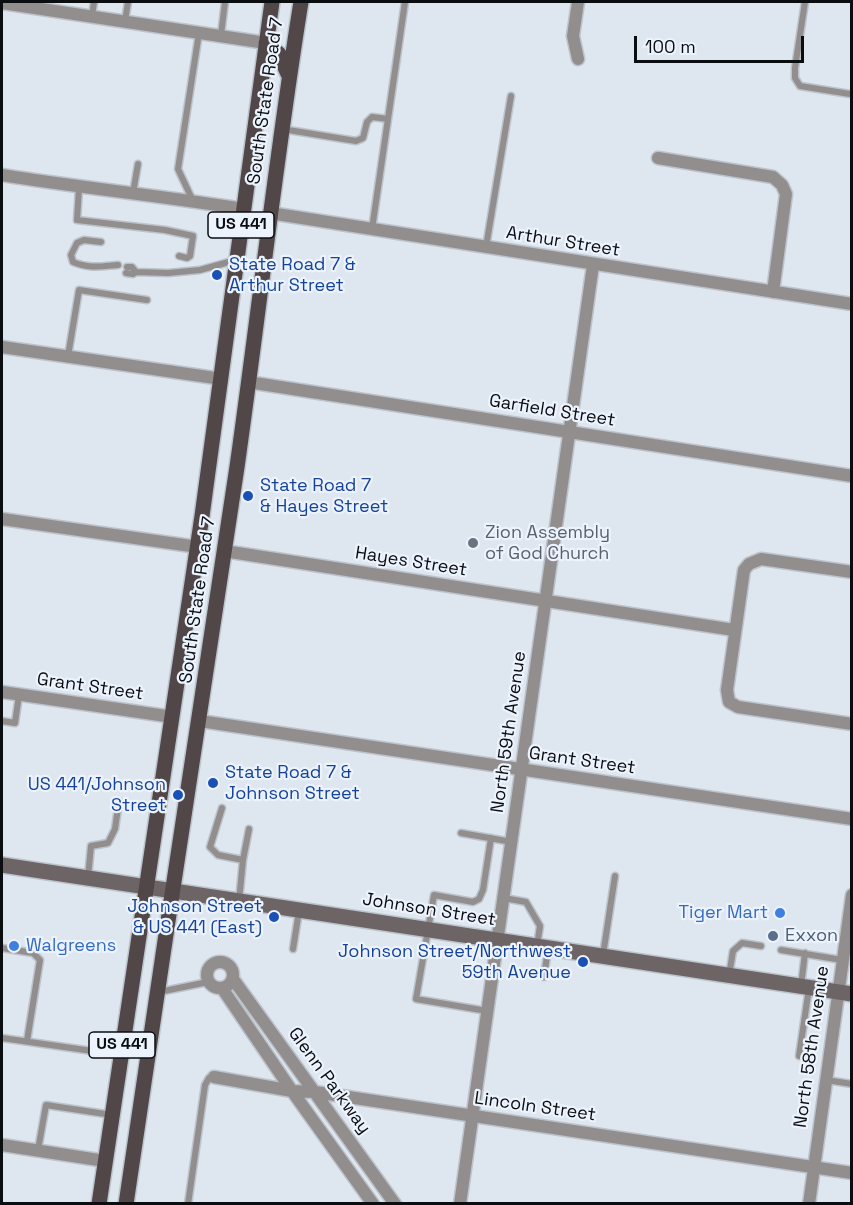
<!DOCTYPE html>
<html>
<head>
<meta charset="utf-8">
<style>
	body { margin:0 }
	#map { position:relative; width:853px; height:1205px; overflow:hidden; background:#dee6ef; font-family:"Space Grotesk",sans-serif }
	canvas { display:block }
	.frame { position:absolute; inset:0; border:3px solid #0b0e11; pointer-events:none }
	.scale { position:absolute; left:634px; top:36px; width:170px; height:27px; box-sizing:border-box; border:3px solid #0b0e11; border-top:0; padding-left:8px; font-size:18px; line-height:21px; white-space:nowrap; color:#0b0e11; -webkit-text-stroke:4px #ecf3fd; paint-order:stroke }
</style>
</head>
<body>
<div id="map">
<canvas width="853" height="1205"></canvas>
<div class="frame"></div>
<div class="scale">100 m</div>
</div>
<script>
const ctx = document.querySelector('canvas').getContext('2d');
ctx.lineJoin = 'round';
function stroke(path, color, width, dash) { ctx.strokeStyle = color; ctx.lineWidth = width; ctx.lineCap = dash ? 'butt' : 'round'; ctx.setLineDash(dash || []); ctx.stroke(path); }
function write(font, color, halo, rows, align = 'center') {
  ctx.font = font + ' "Space Grotesk",sans-serif'; ctx.lineWidth = 4.5; ctx.setLineDash([]); ctx.textBaseline = 'middle'; ctx.strokeStyle = halo; ctx.fillStyle = color; for (const [text, x, y, turn = 0] of rows) {
    ctx.save(); ctx.translate(x, y); ctx.rotate((+turn || 0) * Math.PI / 180); ctx.textAlign = isNaN(turn) ? turn : align; if (halo) ctx.strokeText(text, 0, 0); ctx.fillText(text, 0, 0); ctx.restore();
  }
}
const lane = new Path2D(`
	M805,2L795,68V78L800,86L850,94
	M92,16L94,2
	M125,21L128,2
	M221,35L225,2
	M282,129L356,141L363,138L367,122L372,117L388,119
	M79,188L77,220L165,230L193,236L190,256L187,258L179,256
	M133,193L138,164
	M193,201L178,169L199,33
	M372,229L405,2
	M101,242L84,240L77,243L71,255L73,262C89,269 103,266 118,265
	M486,247L511,96
	M127,267H132L136,272L168,273L200,270L236,260
	M126,273L133,274L136,272
	M68,356L79,290L147,300
	M2,721L15,723L19,695
	M222,808L210,847L218,855L243,860L239,901
	M461,833L512,842
	M243,860L249,829
	M88,877L91,846L108,843L115,829L119,801
	M504,898L526,902L540,926L537,946
	M2,948L33,953L40,960L27,1041
	M293,949L299,911
	M781,950L842,960
	M603,955L615,876
	M729,976L733,951L742,943L761,946
	M544,977L548,949
	M801,986L805,953
	M159,992L208,982
	M487,1011L416,999L434,895L473,902L479,899L483,890L491,838
	M2,1038L120,1055
	M799,1056L809,988
	M826,1080L852,1084
	M38,1150L46,1105L112,1115
	M188,1204L205,1085L209,1078L214,1077`);
const street = new Path2D(`
	M2,3L266,43
	M578,59L573,36L578,2
	M658,158L773,177L782,185L786,194L773,292
	M2,175C82,188 163,196 243,209
	M270,213L852,304
	M2,347L222,379
	M248,382L852,476
	M2,519L198,547
	M224,551L734,630
	M852,572L761,559L749,564L744,570L727,690L729,702L738,707L852,724
	M2,692L173,717
	M200,721L852,819
	M207 975a13 13 0 1 1 26 0a13 13 0 1 1-26 0Z
	M233,979L395,1204
	M222,988L292,1091L373,1204
	M214,1077L292,1091L315,1092L852,1173
	M2,1145L105,1161
	M460,1204L593,265
	M809,1204L852,895`);
const secondary = new Path2D(`
	M2,865L852,994`);
const primary = new Path2D(`
	M266,43L279,54L288,74
	M99,1204L202,516L272,2
	M126,1204C161,958 201,713 237,467C259,312 276,156 301,2`);
stroke(lane, '#bcc3cb', 9);
stroke(street, '#bcc3cb', 15);
stroke(secondary, '#bcc3cb', 18);
stroke(primary, '#bcc3cb', 18);
stroke(lane, '#938e8e', 6);
stroke(street, '#938e8e', 12);
stroke(secondary, '#6c6465', 15);
stroke(primary, '#514749', 15);
for (const [x, y, r, color] of [
	[217,275,6,"#1a4fb4"],
	[248,496,6,"#1a4fb4"],
	[473,543,6,"#6b7280"],
	[213,783,6,"#1a4fb4"],
	[178,795,6,"#1a4fb4"],
	[780,913,6,"#3f7fe0"],
	[274,917,6,"#1a4fb4"],
	[773,936,6,"#5c6f8a"],
	[14,946,6,"#3f7fe0"],
	[583,962,6,"#1a4fb4"]
]) { const dot = new Path2D(); dot.arc(x, y, r, 0, 2 * Math.PI); ctx.fillStyle = color; ctx.fill(dot); stroke(dot, '#ecf3fd', 2); }
for (const [x, y, w] of [
	[241,225,66],
	[122,1045,66]
]) { const box = new Path2D(); box.roundRect(x - w / 2, y - 13, w, 26, 4.5); ctx.fillStyle = '#ecf3fd'; ctx.fill(box); stroke(box, '#0b0e11', 1.5); }
write('bold 16px', '#0b0e11', null, [
	["US 441",241,225],
	["US 441",122,1045]
]);
write('18px', '#0b0e11', '#ecf3fd', [
	["South State Road 7",266,101,-82],
	["Arthur Street",563,242,9],
	["Garfield Street",552,411,9],
	["Hayes Street",411,562,9],
	["South State Road 7",198,600,-82],
	["Grant Street",90,687,8],
	["North 59th Avenue",509,732,-82],
	["Grant Street",582,761,8],
	["Johnson Street",429,910,9],
	["North 58th Avenue",812,1047,-82],
	["Glenn Parkway",329,1081,54],
	["Lincoln Street",535,1107,8]
]);
write('18px', '#164399', '#ecf3fd', [
	["State Road 7 &",229,265],
	["Arthur Street",229,286],
	["State Road 7",260,486],
	["& Hayes Street",260,507],
	["State Road 7 &",225,773],
	["Johnson Street",225,794],
	["US 441/Johnson",166,785,"right"],
	["Street",166,806,"right"],
	["Johnson Street",262,907,"right"],
	["& US 441 (East)",262,928,"right"],
	["Johnson Street/Northwest",571,952,"right"],
	["59th Avenue",571,973,"right"]
], 'left');
write('18px', '#5b616d', '#ecf3fd', [
	["Zion Assembly",485,533],
	["of God Church",485,554]
], 'left');
write('18px', '#366cbe', '#ecf3fd', [
	["Tiger Mart",768,913],
	["Walgreens",26,946,"left"]
], 'right');
write('18px', '#4e5e75', '#ecf3fd', [
	["Exxon",785,936]
], 'left');
</script>
</body>
</html>
